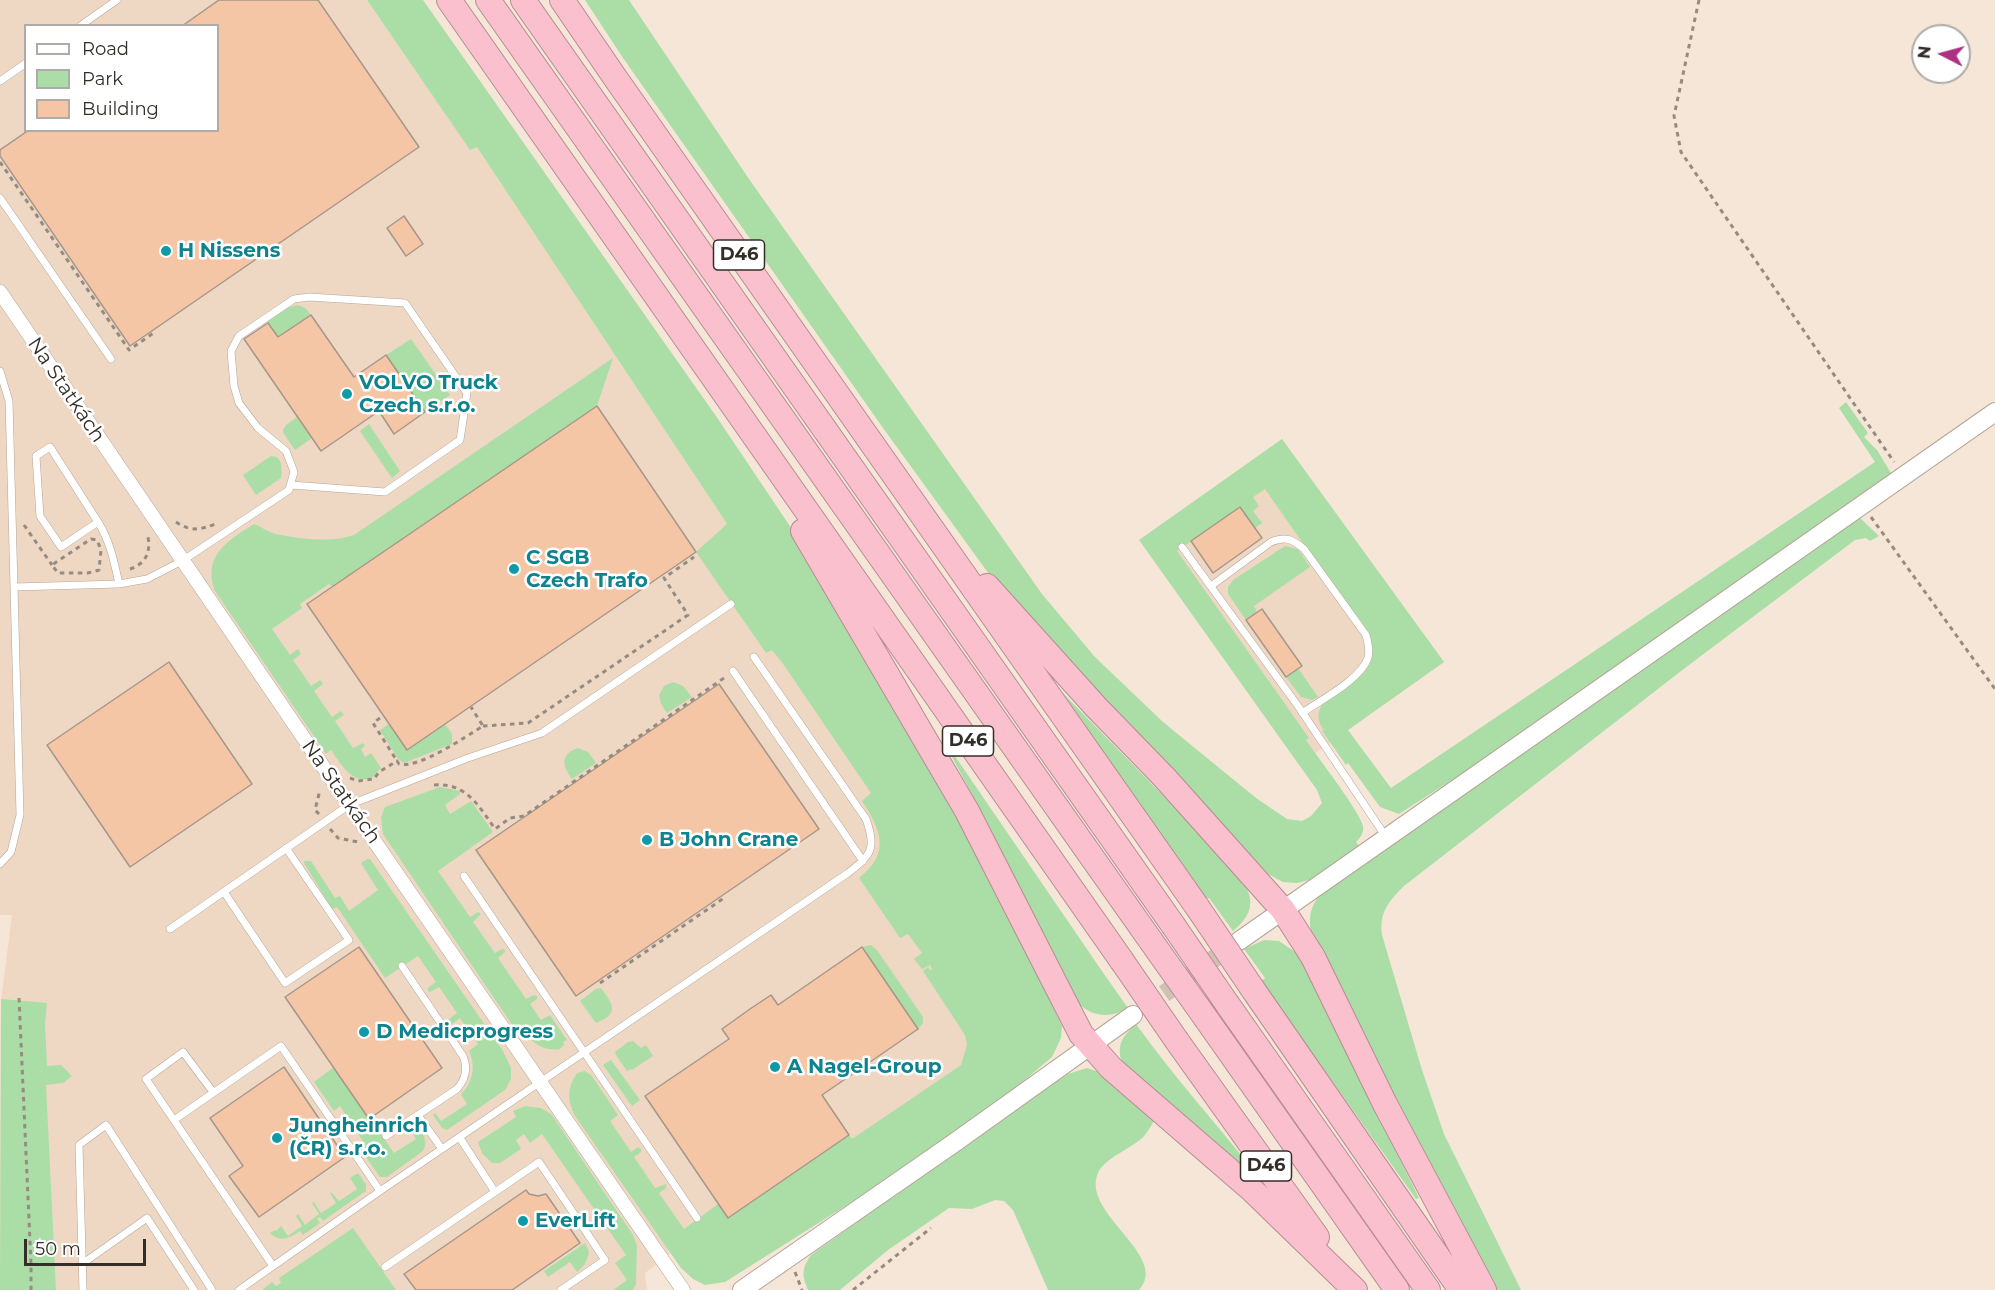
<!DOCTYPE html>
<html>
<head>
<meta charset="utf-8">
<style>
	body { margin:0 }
	#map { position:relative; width:1995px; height:1290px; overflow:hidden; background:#f6e6d7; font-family:Montserrat,sans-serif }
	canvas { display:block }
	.legend { position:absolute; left:24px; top:24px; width:195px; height:108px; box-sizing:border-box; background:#fff; border:2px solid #aeaba9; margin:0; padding:8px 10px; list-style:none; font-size:18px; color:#342e28 }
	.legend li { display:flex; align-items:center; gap:12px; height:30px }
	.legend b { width:30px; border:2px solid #aeaba9 }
	.north { position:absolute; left:1911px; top:24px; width:60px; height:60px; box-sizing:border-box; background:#fff; border:2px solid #aeaba9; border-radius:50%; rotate:276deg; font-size:16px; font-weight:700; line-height:24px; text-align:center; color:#342e28 }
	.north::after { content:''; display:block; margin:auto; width:21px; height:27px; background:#ac3184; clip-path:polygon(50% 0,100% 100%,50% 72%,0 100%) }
	.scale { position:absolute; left:24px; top:1239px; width:122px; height:27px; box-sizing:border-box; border:3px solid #342e28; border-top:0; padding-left:8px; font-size:18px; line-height:21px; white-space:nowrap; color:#342e28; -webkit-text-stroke:4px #fff; paint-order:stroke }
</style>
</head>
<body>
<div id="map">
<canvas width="1995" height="1290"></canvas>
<ul class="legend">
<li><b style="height:8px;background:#fff"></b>Road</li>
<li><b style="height:16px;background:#abdea6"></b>Park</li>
<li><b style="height:16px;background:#f4c6a6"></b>Building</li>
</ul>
<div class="north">N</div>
<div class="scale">50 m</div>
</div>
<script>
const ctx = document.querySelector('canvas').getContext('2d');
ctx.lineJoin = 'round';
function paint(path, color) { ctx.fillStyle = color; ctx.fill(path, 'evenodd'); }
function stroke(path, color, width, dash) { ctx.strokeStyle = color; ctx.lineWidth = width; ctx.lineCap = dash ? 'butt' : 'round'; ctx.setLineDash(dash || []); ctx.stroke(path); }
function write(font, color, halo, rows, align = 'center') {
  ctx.font = font + ' Montserrat,sans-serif'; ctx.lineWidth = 5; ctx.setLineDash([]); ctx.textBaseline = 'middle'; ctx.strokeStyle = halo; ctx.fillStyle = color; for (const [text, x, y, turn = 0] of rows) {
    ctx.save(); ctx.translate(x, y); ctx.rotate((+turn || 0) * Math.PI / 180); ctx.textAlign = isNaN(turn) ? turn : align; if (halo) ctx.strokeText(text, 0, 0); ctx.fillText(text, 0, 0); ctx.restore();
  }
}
paint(new Path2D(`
	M0,0H367L470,149L477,146L768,586L996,1038L826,1174L682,1245L645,1273L647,1290H0L1,1000L12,915H0ZM26,26H218V130H26Z
	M1282,439L1444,662L1299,765L1140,540Z`), '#eed8c4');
paint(new Path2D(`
	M367,0H423L716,416L810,556L961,819L1062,1026L1061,1038L1052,1057L1020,1084L885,1181L725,1282L705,1285L693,1279L681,1268L575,1116C567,1100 567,1087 577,1073L585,1071L592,1076L618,1115L610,1121L631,1152L638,1147L641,1149V1152L634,1157L655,1188L666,1184V1188L659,1193L684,1229L718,1204L728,1218L849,1135L852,1139L961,1065L967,1045L965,1035L923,971L928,967L930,970L932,969L930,965L922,969L914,959L922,953L908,934L900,938L859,878C891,853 881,830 862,801L871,793L781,661L772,650L766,653L696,552L727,524L477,147L470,150Z
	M585,0H629L749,179L1042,594L1095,657L1163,722L1256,798L1287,819L1302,821L1311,816L1322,803L1317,790L1139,540L1282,439L1444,662L1348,730L1391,788L1875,462L1839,408L1846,402L1868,433L1864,437L1877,450L1891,473L1458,776L1399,814L1380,807L1348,763L1346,765L1322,731L1324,730C1304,703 1345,688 1363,674C1371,663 1373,654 1371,641L1265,489L1253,497L1259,506L1253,511L1262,523L1255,528L1240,507L1177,551L1309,738L1306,740C1316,755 1361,813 1363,826C1364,833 1361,837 1356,842L1359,846L1309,880L1297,883L1283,882L1268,874L1202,807L1002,592L883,428L623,58Z
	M298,305L305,308L311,315L278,337L267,322L289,307Z
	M411,339L450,395L425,412L386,355Z
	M613,358L597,406L332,587L329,584L300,604L302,608L272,629L290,655L298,649L301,654L293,660L311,686L320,680L323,684L314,691L332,717L341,711L344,715L335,721L353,748L363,743L365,746L361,749L365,757L371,753L381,768C377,771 376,776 371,778C352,785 340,763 331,750L326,754L215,591C202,556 227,541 254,524C262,527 268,532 276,534C299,539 332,543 354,535Z
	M297,417L312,438L295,450L284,434L283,430L286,425Z
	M369,424L400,471L392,478L360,431Z
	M271,456C283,456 282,469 281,478L256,495L243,475Z
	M1859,517L1879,536L1870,541L1866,538L1855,540L1685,668L1404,886C1389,901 1379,912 1382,935L1422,1070L1444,1134L1521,1290H1490L1311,932C1308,916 1311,906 1321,893Z
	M1285,546L1298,549L1310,567L1254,606L1257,612L1246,620L1228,594V587L1233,580Z
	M1298,668L1318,697L1312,700L1301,697L1286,677Z
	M673,682L683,686L692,697L667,713L661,704L659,695L664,686Z
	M1055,685L1234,868C1253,893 1259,910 1233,931L1209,898L1205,899Z
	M389,724L407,750L445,724L452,734V744L404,763L398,759L380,730Z
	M946,743L1104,974L1128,1008C1111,1019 1092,1017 1078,1003L987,822L945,744Z
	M578,748L588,752L596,763L572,779C562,766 560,754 578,748Z
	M440,787L460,791V794L445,805L450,814L471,801L493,832L438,871L470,917L478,912L481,914L473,922L495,953L502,949L505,950V952L498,958L526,999L534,995L537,996V999L530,1004L541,1020L550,1015L567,1040L563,1042L564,1045L560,1049C543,1052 531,1042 522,1029L517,1032L383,834L381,817L385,807Z
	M367,859H370L503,1051L511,1068V1079L505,1090L447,1130L442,1128L433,1115L435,1113L441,1121L467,1104L461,1094C473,1083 476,1066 469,1051L478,1044L460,1018L452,1024L449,1022V1019L457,1013L439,987L430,992L428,991V988L436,982L418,956L385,978L337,907L332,909L304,863V861H311L335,898L340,896L349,911L378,890L361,863Z
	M1264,940L1279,941L1298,954L1419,1198L1416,1199L1261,981L1265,978L1244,949Z
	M871,945L877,950L923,1017V1023L918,1029L862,947Z
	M601,988C613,1004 620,1014 596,1023L580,1001L596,989Z
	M1,999L47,1003L45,1024L47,1066L61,1065L72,1076L63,1083L46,1085L56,1290H0Z
	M1136,1024C1173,1076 1217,1124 1257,1175H1247L1122,1063C1116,1044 1123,1036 1136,1024Z
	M633,1041L641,1048L646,1045L653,1056L632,1070L631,1069L627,1071L616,1055L615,1052L628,1042Z
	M611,1060L640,1100L632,1106L603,1065Z
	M334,1067L394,1153L416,1139L411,1130L416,1126C423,1133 429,1141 423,1151L387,1177H380L359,1147L364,1143L340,1106L334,1111L314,1082Z
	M1087,1068L1108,1075L1155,1119C1152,1124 1149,1130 1145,1135C1134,1148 1105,1157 1098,1173C1080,1213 1171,1256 1139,1290H1048L1013,1210L1004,1201L995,1200L972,1209L949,1208L888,1250L840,1290H808C801,1275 802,1268 811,1255L1041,1091L1068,1074Z
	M525,1106L541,1108L552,1115L633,1235L637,1246L636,1284L633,1290H613L627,1280L615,1263L626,1255L542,1134L530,1143L524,1134L516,1140L521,1149L500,1163H492L482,1153L478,1142L516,1117L513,1111Z
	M358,1173L366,1184V1191L363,1193L323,1221L320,1217L317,1219L320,1223L303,1235L300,1231C290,1238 280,1243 270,1233L275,1230L276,1231L281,1226L288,1236L302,1226L296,1216L298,1214L305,1225L319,1214L312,1203L314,1202L321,1213L336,1203L330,1193L331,1192L339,1201L357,1189L350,1178Z
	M353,1228L396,1290H262L272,1282L276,1286L281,1283L279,1278Z
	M585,1243L589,1252C587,1261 585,1266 577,1272L570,1262L548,1277L544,1271Z`), '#abdea6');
const building = new Path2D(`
	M219,0H318L419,147L130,346L0,156V150L29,130H218V26H182Z
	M404,216L423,244L406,256L387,228Z
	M311,315L354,377L386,355L425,412L394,434L379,411L321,451L244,339L268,323L278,337Z
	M597,406L696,552L407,750L307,604Z
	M1240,507L1262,538L1213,573L1191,541Z
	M1262,609L1302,666L1286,677L1246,620Z
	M169,662L252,784L130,867L47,745Z
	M719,684L819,829L576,996L476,850Z
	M359,947L442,1068L369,1119L285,997Z
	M862,947L918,1029L822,1095L849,1135L728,1218L645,1096L729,1039L722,1029L750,1009L771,995L778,1005Z
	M284,1067L345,1157L259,1217L229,1176L243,1166L210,1118Z
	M526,1190L529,1194L538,1196L546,1194L580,1243L512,1290H416L404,1274Z`);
paint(building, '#f4c6a6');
stroke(building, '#a7968a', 1.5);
stroke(new Path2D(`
	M1142,1009L1235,944`), '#cfc1b4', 18, [18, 9]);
const service = new Path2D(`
	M80,26L117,0
	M0,81L26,63
	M0,198L111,359
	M0,371L9,401L14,587
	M98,522L61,547L40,516L36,456L50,447L98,522C110,541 114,561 119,584
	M1182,547L1298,706L1386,837
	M1211,586L1271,542C1286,536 1292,539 1304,549L1366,635C1368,642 1370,650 1368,658C1360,680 1321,700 1302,713
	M733,671L863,861
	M0,864L11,852L20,815L14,587L119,584L147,579L182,561L289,490L294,472L286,451L258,428L239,403L234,386L231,351L239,336L294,299L309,297L405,303L467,393L460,440L385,492L291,485
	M464,876L697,1218
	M224,892L285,983L349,940L286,848
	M170,929L349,805L468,758L542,733L731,604
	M213,1092L183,1052L146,1079L273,1266
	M418,1115L442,1149
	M174,1120L281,1046L380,1191
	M386,1136L457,1089C466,1079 468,1068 463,1056L402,966
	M460,1138L495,1192
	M82,1264L147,1218L194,1290
	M385,1267L539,1162L605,1260L561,1290
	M83,1290L79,1145L106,1125L212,1290
	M239,1290L380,1191L848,873C871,855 877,849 866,819L754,657`);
const minor = new Path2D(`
	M0,292C226,626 454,958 683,1290`);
const secondary = new Path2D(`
	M1239,941L1995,412
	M742,1290L954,1143L1133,1015`);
const motorway = new Path2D(`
	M449,0L1122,961
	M488,0L1151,941
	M523,0L1173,925
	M562,0L616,79L1198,908
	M803,531L967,811L1081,1034L1111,1068L1252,1190L1355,1290
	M987,586L1096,707L1164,777L1283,910L1313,957L1385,1104L1484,1290
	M1252,988L1461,1290
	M1228,1005L1428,1290
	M1207,1020L1397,1290
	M1177,1041L1317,1237`);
stroke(service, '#b4a597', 8);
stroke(minor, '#b4a597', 15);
stroke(secondary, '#b4a597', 20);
stroke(motorway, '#b58d93', 26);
stroke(new Path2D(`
	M1699,0L1674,116L1681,152L1894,462
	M0,162L129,350L155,332
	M1871,517L1995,689
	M176,522C190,532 202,530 217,523
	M24,525L52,565
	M91,539L97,540L101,550L99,570L88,573H58L52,565Z
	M130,569C145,564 151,553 148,537
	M380,718L373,723L397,761
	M483,726L528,723L688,615L664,578L694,557
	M350,778L358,781L374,779L379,772L397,761L399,764C419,769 465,737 483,726L471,707
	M434,785C466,782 479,806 495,829L510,818L524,816L724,678
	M319,814L315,810L320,790
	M330,829L338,838L358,842
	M600,983L724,898
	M19,998L31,1264V1290
	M795,1272L802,1290
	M853,1290L931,1228`), '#968b81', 3, [4.5, 4.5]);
stroke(service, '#fff', 7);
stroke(minor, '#fff', 14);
stroke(secondary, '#fff', 18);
stroke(motorway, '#fbc0cd', 24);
const motorwayBridge = new Path2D(`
	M1198,908L1252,988
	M1173,925L1228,1005
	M1151,941L1207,1020
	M1122,961L1177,1041`);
stroke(motorwayBridge, '#b58d93', 26, []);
stroke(motorwayBridge, '#fbc0cd', 24);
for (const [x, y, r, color] of [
	[166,251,6,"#0f9aa8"],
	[347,394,6,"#0f9aa8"],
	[514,569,6,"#0f9aa8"],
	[647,840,6,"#0f9aa8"],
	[364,1032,6,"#0f9aa8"],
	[775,1067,6,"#0f9aa8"],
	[277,1138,6,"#0f9aa8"],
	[523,1221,6,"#0f9aa8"]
]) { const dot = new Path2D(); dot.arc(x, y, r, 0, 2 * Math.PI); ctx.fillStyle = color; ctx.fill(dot); stroke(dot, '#fff', 2); }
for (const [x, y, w] of [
	[739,255,51],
	[968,741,51],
	[1266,1166,51]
]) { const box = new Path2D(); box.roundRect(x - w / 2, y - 15, w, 30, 4.5); ctx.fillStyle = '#fff'; ctx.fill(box); stroke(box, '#342e28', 1.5); }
write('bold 18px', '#342e28', null, [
	["D46",739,255],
	["D46",968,741],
	["D46",1266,1166]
]);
write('bold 20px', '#0d838f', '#fff', [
	["H Nissens",178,251],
	["VOLVO Truck",359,383],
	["Czech s.r.o.",359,406],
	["C SGB",526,558],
	["Czech Trafo",526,581],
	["B John Crane",659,840],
	["D Medicprogress",376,1032],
	["A Nagel-Group",787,1067],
	["Jungheinrich",289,1126],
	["(ČR) s.r.o.",289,1149],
	["EverLift",535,1221]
], 'left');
write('20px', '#342e28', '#fff', [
	["Na Statkách",66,390,56],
	["Na Statkách",341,792,55]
]);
</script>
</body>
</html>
